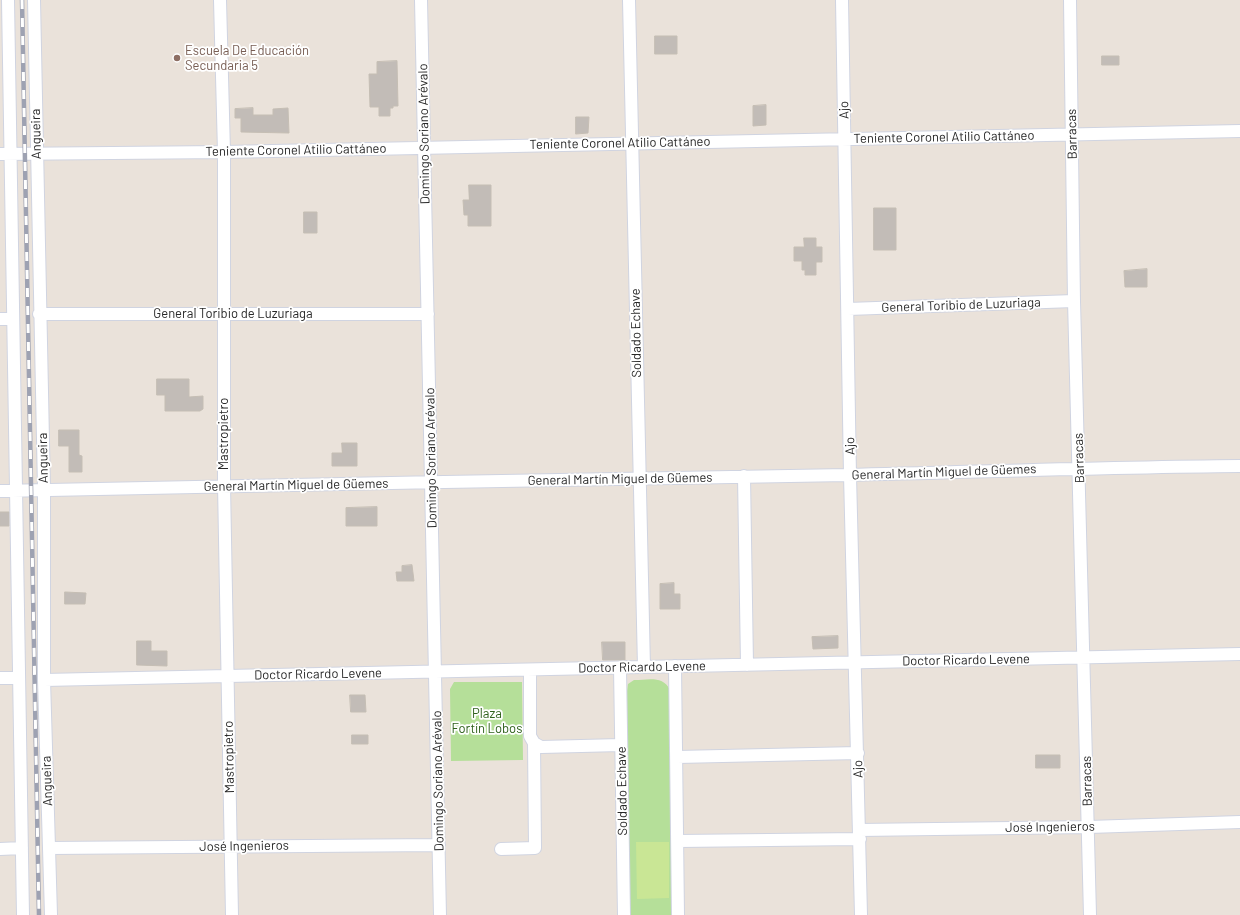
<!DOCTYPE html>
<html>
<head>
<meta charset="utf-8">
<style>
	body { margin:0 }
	canvas { display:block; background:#eae2da }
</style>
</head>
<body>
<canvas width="1240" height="915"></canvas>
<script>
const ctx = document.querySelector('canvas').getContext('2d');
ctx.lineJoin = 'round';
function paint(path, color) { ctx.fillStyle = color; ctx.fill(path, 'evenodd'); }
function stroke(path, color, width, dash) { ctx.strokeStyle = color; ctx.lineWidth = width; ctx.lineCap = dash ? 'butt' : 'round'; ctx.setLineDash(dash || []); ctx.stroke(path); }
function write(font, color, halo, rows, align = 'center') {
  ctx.font = font + ' Barlow,sans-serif'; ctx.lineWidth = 3.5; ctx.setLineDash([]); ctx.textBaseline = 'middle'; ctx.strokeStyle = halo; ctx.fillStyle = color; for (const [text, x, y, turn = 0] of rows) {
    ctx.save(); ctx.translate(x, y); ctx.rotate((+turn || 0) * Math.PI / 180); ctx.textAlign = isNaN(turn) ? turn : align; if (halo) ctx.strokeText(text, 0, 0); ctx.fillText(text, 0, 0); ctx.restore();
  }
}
paint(new Path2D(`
	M634,680C648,680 663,675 670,690L673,910L671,915H631L629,910L627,691L628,684Z
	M454,682H522L523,760L451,761L450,689Z`), '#b5df99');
paint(new Path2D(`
	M636,842H669V898L637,899Z`), '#c9e695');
const building = new Path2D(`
	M655,36H677V54H655Z
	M1102,56H1119V65H1102Z
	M397,61L398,106H393V108H390V116H379V107H370L369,74H377V62Z
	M766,105V125L753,126V106Z
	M253,108V115H273V109L288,108L289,133L241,132V118H235V109Z
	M576,117H589L588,133L576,134Z
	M469,185H491V226H468V215H464L463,200H469Z
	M874,208H896V250H874Z
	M304,212H317V233H304Z
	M804,238H816V247H822V262H816V275H805V270H802V261H794V247H804Z
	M1147,269V287H1125L1124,271Z
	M157,379H189V397L203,396V409L200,411H165V395H157Z
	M59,430H79V455L82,456V472H69V446H59Z
	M342,443H357V466H332V453H342Z
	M377,507V526H346V508Z
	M0,512H9V526H0Z
	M412,565L414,581H397L396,572H402V566Z
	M674,583V594H680V609H660V584Z
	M65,592L86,593L85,604H65Z
	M838,636V648L813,649L812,637Z
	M137,641H151V651H167V666L137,665Z
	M602,642H625V660H603Z
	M350,695H365L366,712H351Z
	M352,735H368V744H352Z
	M1036,755H1060V768H1036Z`);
paint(building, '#c2bcb7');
stroke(building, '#c5beb4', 1);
const minor = new Path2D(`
	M8,0L23,915
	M34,0L44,489V680L51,915
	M220,0L224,152V485L232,915
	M421,0L440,915
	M629,0L644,667
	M842,0L850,475L861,915
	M1070,0L1074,301L1090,915
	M0,154L224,152L1240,131
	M848,309L1074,301
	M39,314H428
	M0,319H13
	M744,476L747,665
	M0,491C282,484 565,480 847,475C978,472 1109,467 1240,466
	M675,666L678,915
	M620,668L624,915
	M530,670V736L534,743L541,747L621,745
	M0,678H18
	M44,680L1240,654
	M677,757L858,753
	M859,830L1089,827L1240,822
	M678,841L860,839
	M49,848L439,845
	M0,849L22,848
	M501,849L535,848L534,743`);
stroke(minor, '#d0d4e1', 14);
stroke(minor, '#fff', 12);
const rail = new Path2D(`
	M22,0L39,915`);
stroke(rail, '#9ea2b2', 4.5);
stroke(rail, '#fff', 3, [9]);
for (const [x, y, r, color] of [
	[177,58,4,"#8d6e63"]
]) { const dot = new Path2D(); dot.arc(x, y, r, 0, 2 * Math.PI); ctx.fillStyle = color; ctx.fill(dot); stroke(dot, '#fff', 1.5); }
write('13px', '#785e54', '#fff', [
	["Escuela De Educación",185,51],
	["Secundaria 5",185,66]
], 'left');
write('13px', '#282828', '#fff', [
	["Ajo",844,110,-91],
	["Angueira",36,134,-91],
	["Domingo Soriano Arévalo",424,134,-91],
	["Barracas",1072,134,-91],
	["Teniente Coronel Atilio Cattáneo",944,137,-1],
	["Teniente Coronel Atilio Cattáneo",620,143,-1],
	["Teniente Coronel Atilio Cattáneo",296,150,-1],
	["General Toribio de Luzuriaga",961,305,-2],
	["General Toribio de Luzuriaga",233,314],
	["Soldado Echave",636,333,-91],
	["Mastropietro",224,434,-90],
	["Ajo",850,446,-91],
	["Angueira",43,458,-91],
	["Domingo Soriano Arévalo",431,458,-91],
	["Barracas",1079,458,-92],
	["General Martín Miguel de Güemes",944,472,-2],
	["General Martín Miguel de Güemes",620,479,-1],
	["General Martín Miguel de Güemes",296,485,-1],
	["Doctor Ricardo Levene",966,660,-1],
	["Doctor Ricardo Levene",642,667,-1],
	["Doctor Ricardo Levene",318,674,-1],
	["Mastropietro",229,757,-91],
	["Ajo",858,769,-91],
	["Angueira",47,781,-92],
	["Domingo Soriano Arévalo",438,781,-91],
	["Barracas",1087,781,-91],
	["Soldado Echave",622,791,-91],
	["José Ingenieros",1050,827,-1],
	["José Ingenieros",244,846,-1]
]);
write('13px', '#2f611c', '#fff', [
	["Plaza",487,714],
	["Fortín Lobos",487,729]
]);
</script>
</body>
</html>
